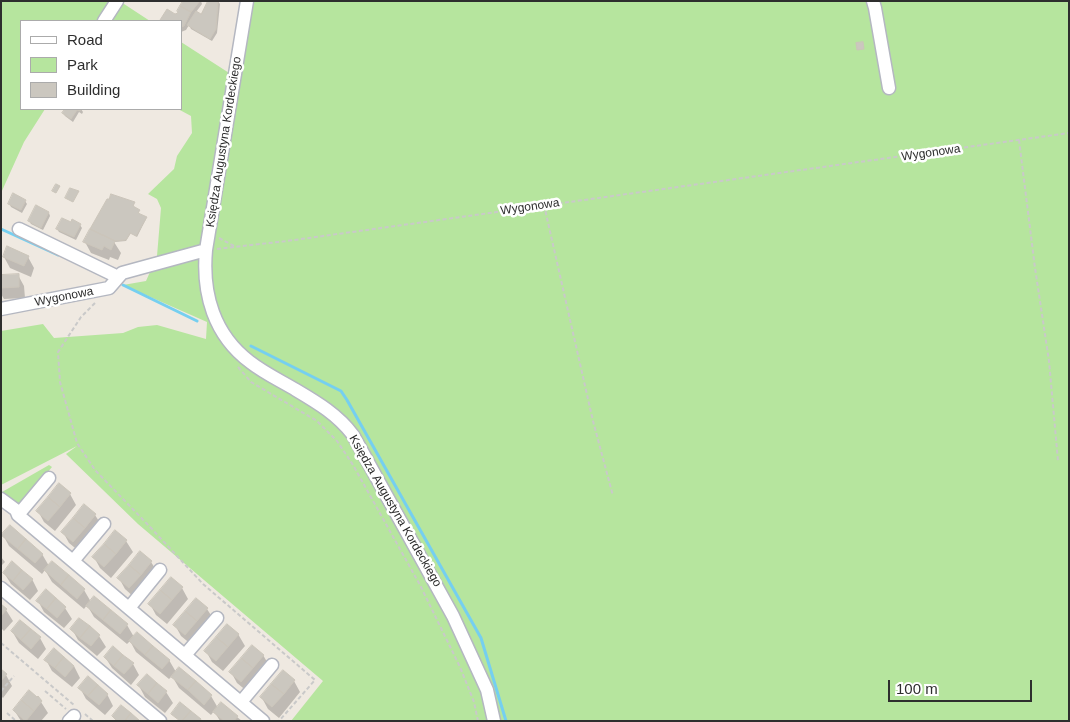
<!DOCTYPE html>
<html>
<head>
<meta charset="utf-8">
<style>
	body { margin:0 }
	#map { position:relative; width:1070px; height:722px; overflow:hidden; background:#efe9e1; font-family:Helvetica,sans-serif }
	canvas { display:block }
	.frame { position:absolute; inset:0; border:2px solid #2e2e2e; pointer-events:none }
	.legend { position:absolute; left:20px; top:20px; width:162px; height:90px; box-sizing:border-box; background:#fff; border:1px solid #ababab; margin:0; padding:6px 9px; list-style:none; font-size:15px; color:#2e2e2e }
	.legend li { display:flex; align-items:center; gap:10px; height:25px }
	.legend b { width:25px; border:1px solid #ababab }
	.scale { position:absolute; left:888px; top:680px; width:144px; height:22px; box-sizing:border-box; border:2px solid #2e2e2e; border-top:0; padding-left:6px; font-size:15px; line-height:18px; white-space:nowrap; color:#2e2e2e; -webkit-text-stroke:4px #fff; paint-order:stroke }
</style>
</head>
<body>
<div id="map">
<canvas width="1070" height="722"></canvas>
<div class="frame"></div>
<ul class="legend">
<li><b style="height:6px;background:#fff"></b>Road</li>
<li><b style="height:14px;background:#b6e59e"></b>Park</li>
<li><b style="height:14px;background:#cbc7bf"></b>Building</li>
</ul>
<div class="scale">100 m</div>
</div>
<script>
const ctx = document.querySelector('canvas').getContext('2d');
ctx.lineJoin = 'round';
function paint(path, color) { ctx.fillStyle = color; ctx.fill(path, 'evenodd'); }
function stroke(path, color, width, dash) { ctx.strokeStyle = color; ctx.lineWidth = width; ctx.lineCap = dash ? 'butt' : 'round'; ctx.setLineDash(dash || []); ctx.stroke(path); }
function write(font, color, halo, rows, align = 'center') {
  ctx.font = font + ' Helvetica,sans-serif'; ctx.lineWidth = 5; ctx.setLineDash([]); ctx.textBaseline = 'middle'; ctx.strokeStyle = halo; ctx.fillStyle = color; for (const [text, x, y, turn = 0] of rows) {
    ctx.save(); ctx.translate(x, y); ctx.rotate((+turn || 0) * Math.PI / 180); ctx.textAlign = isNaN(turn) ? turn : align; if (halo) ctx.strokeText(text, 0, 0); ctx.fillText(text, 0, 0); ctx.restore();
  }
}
paint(new Path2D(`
	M1,1H113L100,21H21V109H45L24,142L1,193Z
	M251,1H1069V721H291L323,681L138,524L66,454L77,446L1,485V331L43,324L54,338L123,333L138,327L157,325L206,339L207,322L123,285L146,281L157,256L161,208L157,199L148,194L174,169L177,156L192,133L191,116L178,109H181V42L240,80Z
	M121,2L150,21H108Z
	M49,465L52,467L19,506L2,492Z`), '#b6e59e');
paint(new Path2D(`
	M187,1H201L202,4L196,12L201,15L218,1L220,4L217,33L212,41L191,29L189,25L186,30L181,32V21H162L161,20L179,15Z
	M66,109H81L83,112L82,114L79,112L73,122L65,116L63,113Z
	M25,201L27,204L22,213L11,207L9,203Z
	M134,203L133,208L139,211L138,214L146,219L137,237L131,233L126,241L114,242L121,253L118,260L110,257L109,260L91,253L85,242Z
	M49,213L50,216L43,230L31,224L29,221Z
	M71,224L80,225L82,228L76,240L59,232L57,229Z
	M4,257H28L34,268L31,277L10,268Z
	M18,275L24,286L25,298L4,299L1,294V276Z
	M59,485L70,494L76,505L55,531L44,522L38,511Z
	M84,506L95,515L102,526L80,552L69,543L63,532Z
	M3,535L42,554L49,566L84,590L91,602L127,625L134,637L169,660L176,672L211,696L218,708L221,704L242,721H220L214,711L211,715L179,688L172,676L169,679L136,652L130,641L127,644L94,617L87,605L84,609L52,582L45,570L42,574L9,546Z
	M126,541L133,552L111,578L100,568L94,557Z
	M140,553L151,562L158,573L136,599L125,589L119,578Z
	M1,557L5,562L1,566Z
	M4,573L32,579L38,591L30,600L11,584Z
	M182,588L188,599L167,624L156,615L150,604Z
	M38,601L65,608L72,619L64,628L44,612Z
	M1,606L6,610L13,621L4,631L1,628Z
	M207,609L214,620L192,645L181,636L175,625Z
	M72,629L99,636L106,647L97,656L78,640Z
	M12,631L40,638L46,649L38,659L19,643Z
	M238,634L245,646L223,671L212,662L206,651Z
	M263,655L270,667L248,692L237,683L231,672Z
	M105,657L133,664L139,675L131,685L112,668Z
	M46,660L74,666L80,678L72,687L52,671Z
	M1,671L6,675L12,686L3,698L1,696Z
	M147,676L166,692L173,703L165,713L145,697L139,686Z
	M294,681L300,692L279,718L268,709L262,698Z
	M80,688L107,694L113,706L105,715L86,699Z
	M41,702L48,713L41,721H21L14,710Z`), '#0003');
stroke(new Path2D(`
	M1,229L58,255
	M123,285L197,321
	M251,346L341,391L347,400L481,638L506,721`), '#75cff0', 3);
const building = new Path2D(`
	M183,1H200L191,12L180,6Z
	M208,1H218L216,29L210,39L187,25L196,11L201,14Z
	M180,6L191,12L184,26L181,27V21H162L160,20L167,9L175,14L178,13L177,11Z
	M863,42L864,49L857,50L856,43Z
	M65,109H81L80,111L77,110L71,119L62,113Z
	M56,184L60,186L56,193L52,191Z
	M70,188L79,191L73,202L65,198Z
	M13,193L26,200L21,210L8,204Z
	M111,194L135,202L133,206L140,210L138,213L147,217L136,236L130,233L126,240L115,241L90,229L107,199H109Z
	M36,205L49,212L41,228L28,221Z
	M62,218L71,222L72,219L81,224L74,237L56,229Z
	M90,229L115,241L111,250L104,246L102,250L83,242Z
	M7,246L29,256L24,266L3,257Z
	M19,274V287L1,288V275Z
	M59,483L71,493L60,507L48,497Z
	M48,497L60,507L48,521L36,511Z
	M84,504L96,514L85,528L73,518Z
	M73,518L85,528L73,542L61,532Z
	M10,525L26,539L18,549L1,535Z
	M115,530L127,540L116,554L104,544Z
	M26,539L43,554L35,563L18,549Z
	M104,544L116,554L104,567L92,557Z
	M140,551L152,561L141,575L129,565Z
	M12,561L22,570L13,581L3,573Z
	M52,561L69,575L61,585L44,570Z
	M129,565L141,575L129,588L117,578Z
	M22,570L33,579L23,590L13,581Z
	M69,575L85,589L77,599L61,585Z
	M171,577L183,587L172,600L160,590Z
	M46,589L56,598L47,609L36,601Z
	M160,590L172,600L160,614L148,604Z
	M94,596L111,610L103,620L86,606Z
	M56,598L66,607L57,618L47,609Z
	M196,598L208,608L197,621L185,611Z
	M1,604L7,609L1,616Z
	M111,610L128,624L120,634L103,620Z
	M185,611L197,621L185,635L173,625Z
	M79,618L90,626L80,638L70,629Z
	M20,620L31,629L21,640L11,631Z
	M227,624L239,634L228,647L216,637Z
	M90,626L100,635L91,646L80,638Z
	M31,629L41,637L31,649L21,640Z
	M137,632L153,646L145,655L129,641Z
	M216,637L228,647L216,661L204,651Z
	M252,645L264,655L253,668L241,658Z
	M113,646L123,655L114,666L104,657Z
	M153,646L170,660L162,669L145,655Z
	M54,648L64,657L55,668L44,660Z
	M123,655L134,663L124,674L114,666Z
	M64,657L74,666L65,677L55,668Z
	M241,658L253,668L241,682L229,672Z
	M179,667L196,681L188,690L171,677Z
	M1,669L7,674L1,681Z
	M283,670L295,680L284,694L271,684Z
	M147,674L157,683L148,694L137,685Z
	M88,676L98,685L88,696L78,688Z
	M196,681L212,695L204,705L188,690Z
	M157,683L167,691L158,703L148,694Z
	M271,684L284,694L272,707L260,697Z
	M98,685L108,694L99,705L88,696Z
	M29,690L37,697L38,696L42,701L34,711L21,700Z
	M21,700L34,711L26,721L24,720L13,710Z
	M180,702L191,711L182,721H180L171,714Z
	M221,702L238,716L234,721H224L213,712Z
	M121,705L131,713L125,721H117L112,716Z
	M191,711L201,719L200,721H182Z
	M131,713L140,721H125Z`);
paint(building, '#cbc7bf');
stroke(building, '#cbc5ba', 1);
const minor = new Path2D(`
	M247,1L206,250C202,294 214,335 250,362C264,373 281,381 296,390C318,403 338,415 353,435L453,616L487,690L494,721
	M873,1L875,8L889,88
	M104,21L117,1
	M19,229L118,277
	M1,309L109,288L122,273L206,250
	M1,499L16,510L18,515L263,721
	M18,515L49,478
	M73,561L104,524
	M1,588L160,721
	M129,608L160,570
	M185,655L217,618
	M241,702L272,665
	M69,721L74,716`);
stroke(minor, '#b4b7c1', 15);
stroke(new Path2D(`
	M1019,140L1035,268L1049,361L1058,461
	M544,205L593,421L613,496
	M219,238L234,246
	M217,249L287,241L1069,133
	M95,303L81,317L58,352L60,382L77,443L95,470L151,528L203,584L315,680L279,721
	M238,367L251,382L317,421L337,441L353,465L420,585L460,667L474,702L478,721
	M1,643L74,705
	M1,691L14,676
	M45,691L66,709
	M7,713L16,721
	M85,714L93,721`), '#c9c9c9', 2, [4, 2.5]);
stroke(minor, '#fff', 12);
write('12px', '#2e2e2e', '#fff', [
	["Księdza Augustyna Kordeckiego",224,142,-81],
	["Wygonowa",931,153,-8],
	["Wygonowa",530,207,-8],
	["Wygonowa",64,297,-11],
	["Księdza Augustyna Kordeckiego",395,511,60]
]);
</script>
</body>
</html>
